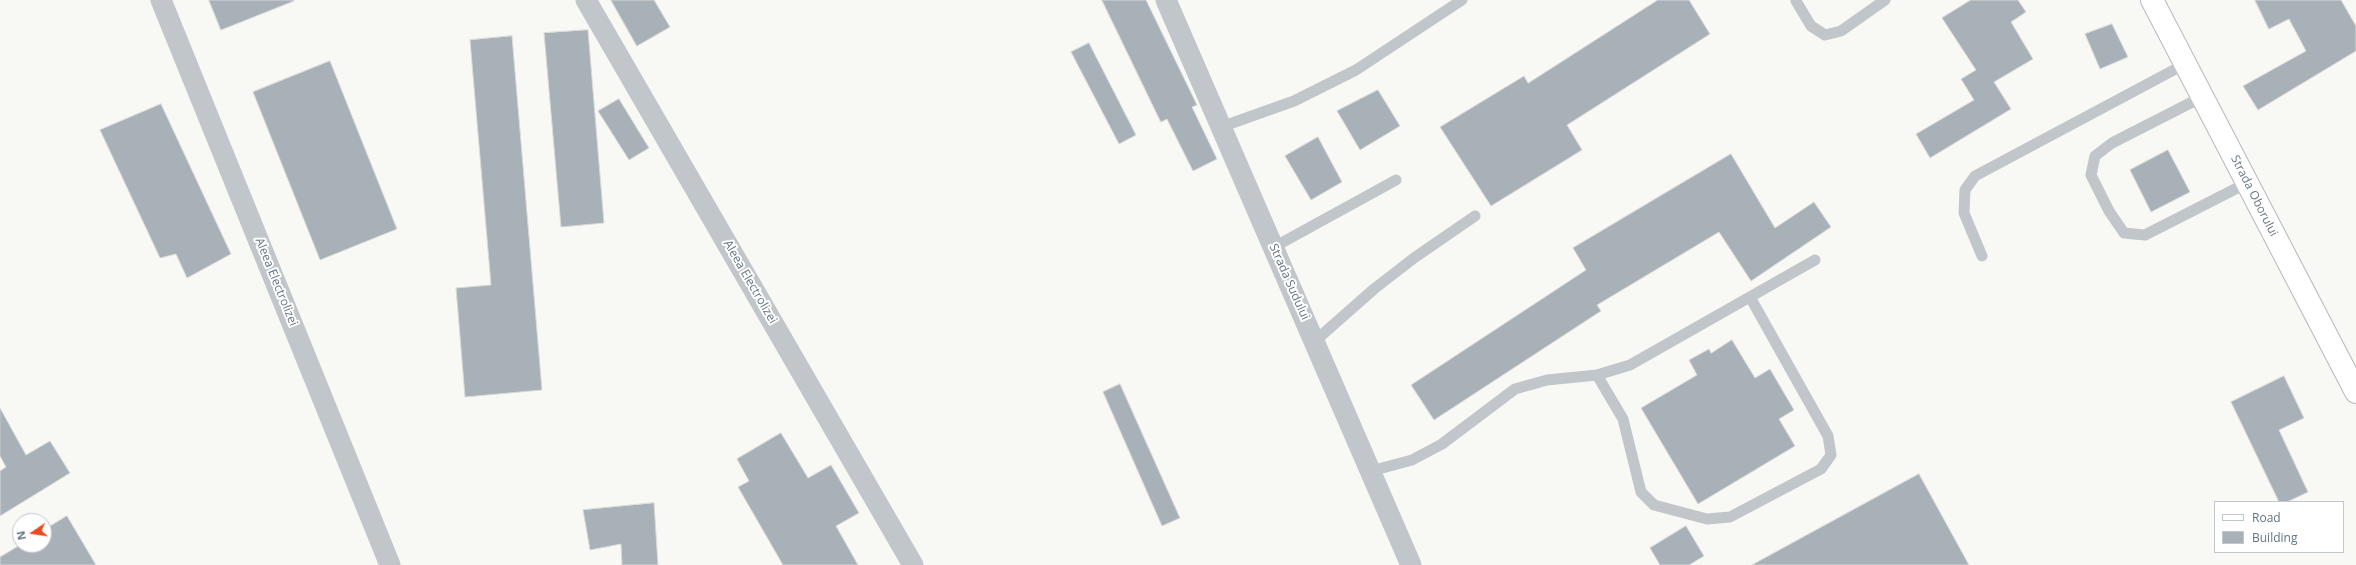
<!DOCTYPE html>
<html>
<head>
<meta charset="utf-8">
<style>
	body { margin:0 }
	#map { position:relative; width:2356px; height:565px; overflow:hidden; background:#f8f8f5; font-family:"Open Sans",sans-serif }
	canvas { display:block }
	.legend { position:absolute; left:2214px; top:501px; width:130px; height:52px; box-sizing:border-box; background:#fff; border:1px solid #c0c8cd; margin:0; padding:5px 7px; list-style:none; font-size:12px; color:#627582 }
	.legend li { display:flex; align-items:center; gap:8px; height:20px }
	.legend b { width:20px; border:1px solid #c0c8cd }
	.north { position:absolute; left:12px; top:513px; width:40px; height:40px; box-sizing:border-box; background:#fff; border:1px solid #c0c8cd; border-radius:50%; rotate:257deg; font-size:11px; font-weight:700; line-height:16px; text-align:center; color:#627582 }
	.north::after { content:''; display:block; margin:auto; width:14px; height:18px; background:#eb4b22; clip-path:polygon(50% 0,100% 100%,50% 72%,0 100%) }
</style>
</head>
<body>
<div id="map">
<canvas width="2356" height="565"></canvas>
<ul class="legend">
<li><b style="height:5px;background:#fff"></b>Road</li>
<li><b style="height:11px;background:#a8b1b7"></b>Building</li>
</ul>
<div class="north">N</div>
</div>
<script>
const ctx = document.querySelector('canvas').getContext('2d');
ctx.lineJoin = 'round';
function paint(path, color) { ctx.fillStyle = color; ctx.fill(path, 'evenodd'); }
function stroke(path, color, width, dash) { ctx.strokeStyle = color; ctx.lineWidth = width; ctx.lineCap = dash ? 'butt' : 'round'; ctx.setLineDash(dash || []); ctx.stroke(path); }
function write(font, color, halo, rows, align = 'center') {
  ctx.font = font + ' "Open Sans",sans-serif'; ctx.lineWidth = 4; ctx.setLineDash([]); ctx.textBaseline = 'middle'; ctx.strokeStyle = halo; ctx.fillStyle = color; for (const [text, x, y, turn = 0] of rows) {
    ctx.save(); ctx.translate(x, y); ctx.rotate((+turn || 0) * Math.PI / 180); ctx.textAlign = isNaN(turn) ? turn : align; if (halo) ctx.strokeText(text, 0, 0); ctx.fillText(text, 0, 0); ctx.restore();
  }
}
const building = new Path2D(`
	M209,0H294V1L221,30Z
	M611,0H654L670,27L637,46Z
	M1102,0H1146L1197,105L1192,107L1217,159L1193,171L1167,119L1161,122Z
	M1658,0H1689L1710,34L1567,125L1582,150L1491,206L1440,127L1524,76L1528,83Z
	M1971,0H2018L2026,12L2011,22L2033,59L1994,82L2011,109L1930,158L1916,134L1974,100L1961,79L1976,70L1942,18Z
	M2255,0H2341L2356,26V51L2258,110L2243,86L2306,51L2289,19L2269,29Z
	M2112,24L2128,57L2100,69L2085,34Z
	M588,30L604,223L561,227L544,33Z
	M512,36L542,390L465,397L456,288L491,285L470,40Z
	M1089,43L1136,135L1119,144L1071,52Z
	M330,61L397,229L320,260L253,92Z
	M1378,90L1400,126L1360,150L1337,111Z
	M619,99L649,148L629,160L598,111Z
	M161,104L231,254L187,278L176,254L160,258L100,130Z
	M1318,137L1342,182L1311,200L1285,156Z
	M2168,150L2190,192L2151,212L2130,170Z
	M1731,154L1775,228L1814,202L1831,227L1751,281L1719,232L1597,305L1601,311L1434,420L1411,385L1586,270L1573,248Z
	M1732,340L1755,378L1770,369L1794,410L1779,419L1795,446L1698,504L1641,408L1697,375L1689,360L1709,349L1711,353Z
	M2284,376L2304,418L2279,430L2308,492L2287,502H2279L2231,402Z
	M1120,384L1180,518L1162,526L1103,392Z
	M0,408L26,455L50,441L70,473L0,516V471L6,467L0,456Z
	M781,433L808,478L831,465L859,513L836,526L858,565H783L738,487L749,481L737,459Z
	M1919,474L1969,565H1752Z
	M654,503L658,565H622L621,544L590,550L583,510Z
	M67,516L96,565H0V557L20,545H44V530Z
	M1686,526L1704,556L1689,565H1660L1650,548Z`);
paint(building, '#a8b1b7');
stroke(building, '#dadad8', 1);
const primary = new Path2D(`
	M2152,0L2356,392`);
stroke(primary, '#b4babe', 24);
stroke(new Path2D(`
	M1796,1L1811,26L1825,35L1841,31L1885,0
	M2202,97L2112,143L2095,156L2091,175L2109,211L2124,233L2145,235L2247,183
	M1221,127L1294,101L1356,70L1462,0
	M1274,247L1396,180
	M1982,256L1964,213L1965,190L1975,176L2185,64
	M1315,341L1374,289L1414,258L1475,216
	M1597,375L1623,419L1641,492L1654,505L1707,519L1730,517L1821,469L1831,455L1828,436L1750,297
	M1371,471L1412,460L1442,444L1515,389L1547,380L1597,375L1630,365L1815,260`), '#c1c6ca', 11);
stroke(new Path2D(`
	M161,0L390,565
	M586,0L913,565
	M1166,0L1411,565`), '#c1c6ca', 21);
stroke(primary, '#fff', 22);
write('12px', '#627582', '#fff', [
	["Strada Oborului",2254,196,63],
	["Aleea Electrolizei",276,282,68],
	["Aleea Electrolizei",750,282,60],
	["Strada Sudului",1289,282,66]
]);
</script>
</body>
</html>
